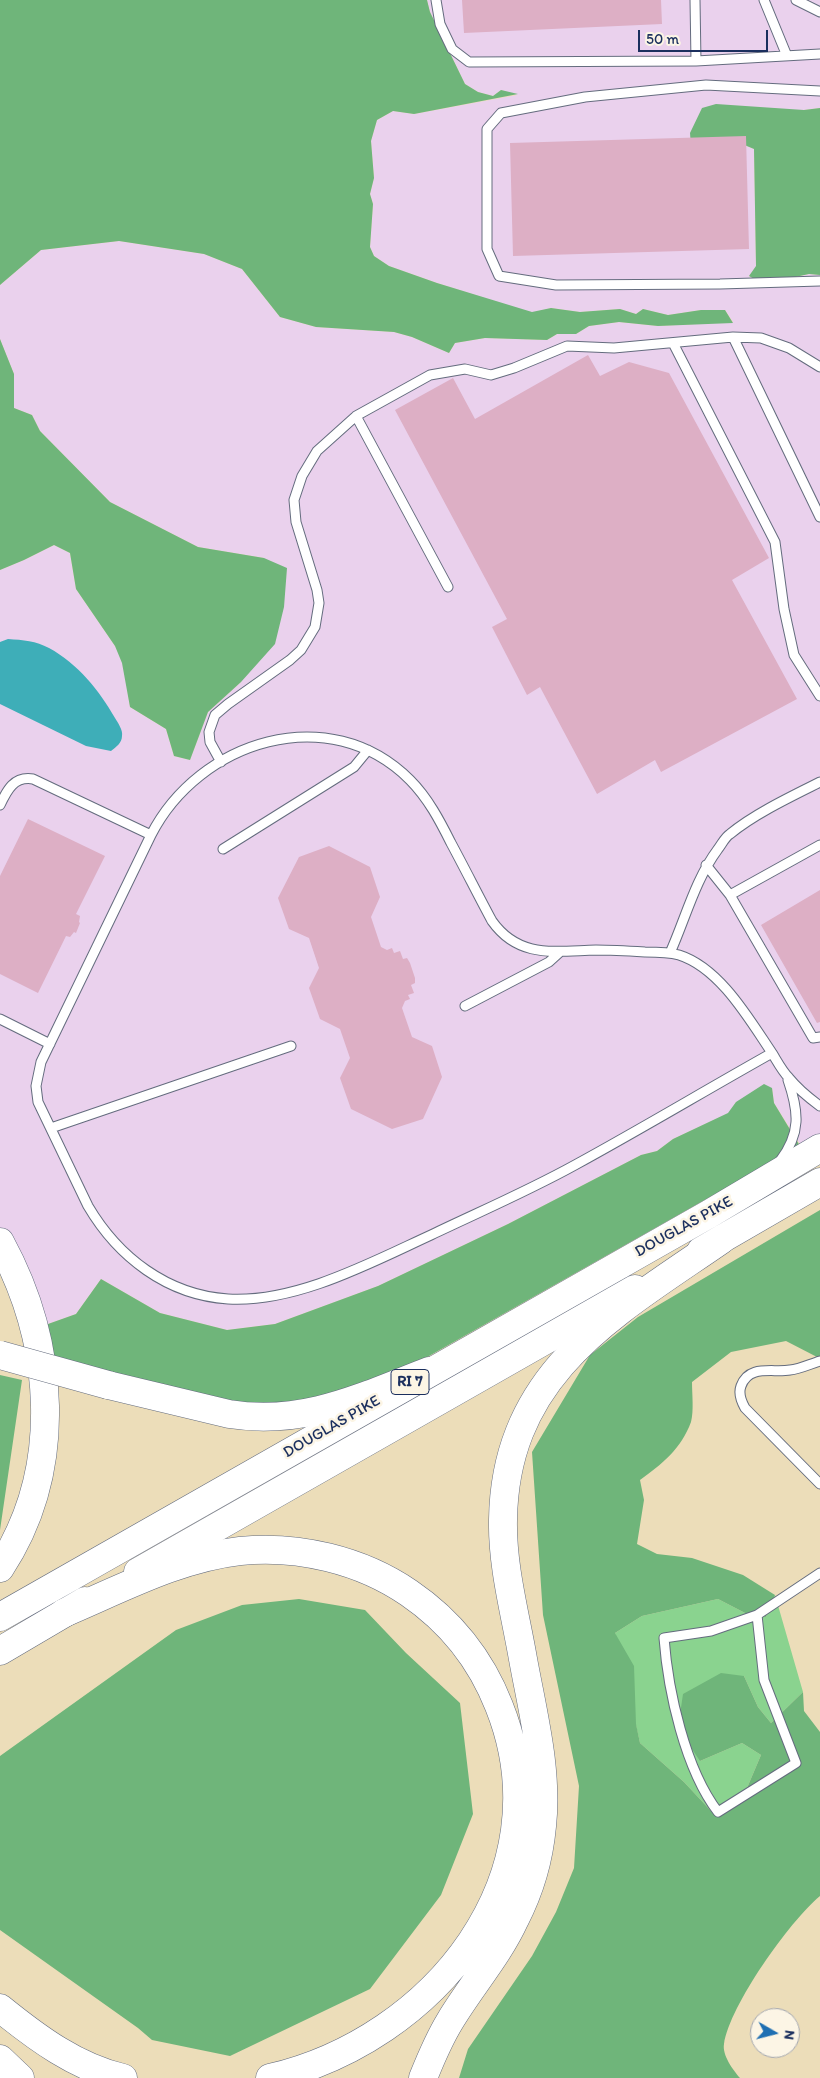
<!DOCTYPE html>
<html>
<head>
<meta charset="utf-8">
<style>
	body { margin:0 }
	#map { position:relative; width:820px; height:2078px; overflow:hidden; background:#ecddb9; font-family:Itim,sans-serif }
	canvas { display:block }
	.north { position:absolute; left:750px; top:2008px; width:50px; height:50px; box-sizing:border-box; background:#fcf5e5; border:1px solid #a2a6af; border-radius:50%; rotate:98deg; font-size:14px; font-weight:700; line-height:20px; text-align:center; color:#1b2f5e }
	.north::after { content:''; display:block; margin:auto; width:18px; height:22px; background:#1f6fb2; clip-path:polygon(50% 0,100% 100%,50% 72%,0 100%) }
	.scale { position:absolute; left:638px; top:30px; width:130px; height:22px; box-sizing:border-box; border:2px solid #1b2f5e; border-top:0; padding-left:6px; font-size:15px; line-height:18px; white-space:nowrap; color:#1b2f5e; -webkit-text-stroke:4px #fcf5e5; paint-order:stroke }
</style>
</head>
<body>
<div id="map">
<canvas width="820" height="2078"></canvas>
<div class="north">N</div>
<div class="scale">50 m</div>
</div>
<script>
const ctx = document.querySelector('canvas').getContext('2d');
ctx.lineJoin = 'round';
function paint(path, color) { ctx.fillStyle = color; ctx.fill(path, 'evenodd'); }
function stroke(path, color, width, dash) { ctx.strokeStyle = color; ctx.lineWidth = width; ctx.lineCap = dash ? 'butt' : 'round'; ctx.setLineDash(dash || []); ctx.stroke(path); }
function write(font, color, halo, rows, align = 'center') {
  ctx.font = font + ' Itim,sans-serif'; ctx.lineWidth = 5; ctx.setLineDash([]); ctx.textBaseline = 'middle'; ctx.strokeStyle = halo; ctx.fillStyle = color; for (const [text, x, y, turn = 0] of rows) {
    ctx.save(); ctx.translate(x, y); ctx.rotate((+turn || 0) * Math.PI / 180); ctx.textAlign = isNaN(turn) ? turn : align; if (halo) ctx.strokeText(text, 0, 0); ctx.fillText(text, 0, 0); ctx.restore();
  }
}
paint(new Path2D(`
	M427,0H820V108L804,110L742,144L754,149L756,267L749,276L763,284L809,274L820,275V1140L803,1149L774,1103L772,1088L736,1102L729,1113L673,1139L657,1151L641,1155L508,1224L378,1286L275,1324L227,1330L160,1313L101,1279L76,1314L34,1329L0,1242V570L24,560L54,545L70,553L76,589L115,646L123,663L130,707L166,729L174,756L190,760L208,712L241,682L264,558L198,547L110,502L40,431L32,415L14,408V374L0,339V285L41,250L119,241L204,254L242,269L280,317L316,327L394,332L412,337L449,353L455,343L485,338L547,340L557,334H576L589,326L619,322L658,326L733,322L725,310H701L668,315L643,309L636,314L620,309L580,312L551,308L532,313L437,283L389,266L374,256L370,247L373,204L370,194L374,178L371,141L377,120L393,111L414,114L517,95L501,90L493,96L478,92L465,84L430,12Z`), '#ead1ed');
paint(new Path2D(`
	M775,1595L803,1692L771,1723L758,1707L744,1676L700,1761L742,1743L761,1755L744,1795L711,1811L684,1782L640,1743L615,1633L642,1616L718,1599L747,1614L766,1617Z`), '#8ad38f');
paint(new Path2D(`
	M0,0H427L430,12L465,84L478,92L493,96L501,90L518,94L414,114L393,111L377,120L371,141L374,178L370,194L373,204L370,247L374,256L389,266L437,283L532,312L551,308L580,312L620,309L636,314L643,309L668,315L701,310H725L733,323L658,326L619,322L589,326L576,334H557L547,340L485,338L455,343L449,353L412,337L394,332L316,327L280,317L242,269L204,254L119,241L41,250L0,285Z
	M716,104L804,110L820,108V275L809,274L763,284L749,276L756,266L754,149L742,144L691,146L690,133L702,108Z
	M0,339L14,374V408L32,415L40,431L110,502L198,547L264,558L287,568L284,607L275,644L241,682L208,712L190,760L174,756L166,729L130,707L122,663L115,646L76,589L70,553L54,545L24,560L0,570Z
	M764,1084L772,1088L774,1103L800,1146L376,1386L293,1413L41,1364L34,1329L76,1314L101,1279L160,1313L227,1330L275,1324L378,1286L508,1224L641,1155L657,1151L673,1139L728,1113L736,1102Z
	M820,1210V1356L817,1357L786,1341L731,1352L692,1382C692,1394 694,1411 691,1422C681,1449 662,1464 640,1480L644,1500L637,1544L657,1554L692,1558L743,1575L775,1595L766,1617L747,1614L718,1599L642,1616L615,1633L634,1666L636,1724L640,1743L684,1782L711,1811L744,1795L761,1755L742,1743L700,1761L678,1728L683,1694L721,1673L744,1676L758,1707L771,1723L803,1692L804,1711L820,1732V1896C789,1922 730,2005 724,2044C722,2055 733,2070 740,2078H459L468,2049L532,1956L556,1912L574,1868L579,1786L543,1615L532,1452L590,1355L638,1317Z
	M0,1375L22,1380L0,1530Z
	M299,1599L365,1610L406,1653L460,1703L473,1814L441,1895L370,1989L230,2056L152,2040L138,2028L0,1930V1756L176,1630L242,1605Z`), '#6fb57a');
paint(new Path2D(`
	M8,639C23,640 36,641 49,648C78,664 99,690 115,718C118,723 123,730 122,736C122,743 116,747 111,751L86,746L0,704V642Z`), '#3eaeb8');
paint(new Path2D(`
	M462,0H661L662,24L464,33Z
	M746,136L749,249L513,256L510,143Z
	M588,355L600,376L629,362L669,373L769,558L732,580L797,699L661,772L655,760L597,794L540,687L527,695L492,627L507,619L395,410L453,378L475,419Z
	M28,819L105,856L76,914L80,916L79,922L80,923L76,933L74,932L70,937L66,936L38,993L0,974V876Z
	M329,846L370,867L380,897L371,917L381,947L387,950L392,948L394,953L400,951L403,959L407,958L410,963L415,978V983L411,985L414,993L408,995L410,999L405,1001L402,1008L412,1037L432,1046L442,1077L423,1119L392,1129L351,1109L340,1078L350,1058L340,1029L320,1019L309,988L319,968L309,938L289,929L278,898L299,857Z
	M820,890V1022L817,1023L761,925Z`), '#ddafc5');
const service = new Path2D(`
	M436,0L440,24L452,49L469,62L696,61
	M695,0L696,61L820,54
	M764,0L787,56
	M796,0L820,12
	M820,91L706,85L585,97L501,113L487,129V249L499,276L556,285L720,284L820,281
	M733,337L820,517
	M673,343L775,542L784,609L794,655L820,696
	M356,416L448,587
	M221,762L210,742L209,732L215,715L228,704L290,660L301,650L315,627L319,603L317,590L296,522L294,500L302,476L317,451L356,416L430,375L465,369L491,375L514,368L567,346L614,348L733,337L761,338L789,348L820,367
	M0,805C7,790 14,776 33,779L151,835
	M223,849L354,767L368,750
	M706,865L730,895L813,1038L820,1037
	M730,895L820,845
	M670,953C686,917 695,880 718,849C722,844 725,837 730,834C754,814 792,796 820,782
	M465,1006L549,962L560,952
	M0,1019L50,1044
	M772,1053C706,1090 641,1129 575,1165C528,1191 479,1212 431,1235C370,1263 296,1303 228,1299C167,1295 118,1257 88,1206L38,1102L36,1086L41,1062L151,835C199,741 329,699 410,780C428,798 440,821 451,843C465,869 478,895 492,921C519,959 555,951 596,950C612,950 629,951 645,952C657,952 668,952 679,955C720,968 749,1019 772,1053C777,1061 782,1071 789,1078C798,1089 809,1098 820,1106
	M51,1128L291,1046
	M780,1161C801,1133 799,1112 788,1080
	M820,1361C810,1364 800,1369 790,1370C773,1373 749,1364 741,1386C738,1394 741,1401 745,1408L820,1484
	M757,1615L764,1680L796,1763L718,1812C685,1769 668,1691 664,1638L711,1631L757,1615L820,1573`);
const primary = new Path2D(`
	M701,1251L820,1182
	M138,1572L635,1289
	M0,1617L709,1214L820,1148
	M0,1651L85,1601`);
const motorway = new Path2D(`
	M0,1242C55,1343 65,1469 0,1568
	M108,1385L229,1414C304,1426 361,1397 429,1371
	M64,1613C121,1589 178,1558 240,1551C298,1545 361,1560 409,1593C450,1621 481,1660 499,1706C567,1876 434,2040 270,2078
	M0,2008C37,2038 76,2067 123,2078
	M0,2059L20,2078
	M423,2078C431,2058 439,2039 450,2021C471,1986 498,1956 515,1919C530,1890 539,1859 542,1826C548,1770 533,1714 523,1659C515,1613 502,1566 503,1520C505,1372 614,1314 721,1240`);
stroke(service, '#646c7e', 11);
stroke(primary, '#646c7e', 29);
stroke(motorway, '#646c7e', 29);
stroke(service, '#fff', 9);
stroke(primary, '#fff', 28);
stroke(motorway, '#fff', 28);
const motorwayBridge = new Path2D(`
	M0,1355L108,1385`);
stroke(motorwayBridge, '#646c7e', 29, []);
stroke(motorwayBridge, '#fff', 28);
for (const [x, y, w] of [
	[410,1382,38]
]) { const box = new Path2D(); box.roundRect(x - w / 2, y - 12.5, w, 25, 4); ctx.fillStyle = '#fcf5e5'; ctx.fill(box); stroke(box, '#1b2f5e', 1); }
write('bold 15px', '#1b2f5e', null, [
	["RI 7",410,1382]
]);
write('16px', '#1b2f5e', '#fcf5e5', [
	["DOUGLAS PIKE",684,1227,-29],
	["DOUGLAS PIKE",332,1427,-30]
]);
</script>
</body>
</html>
